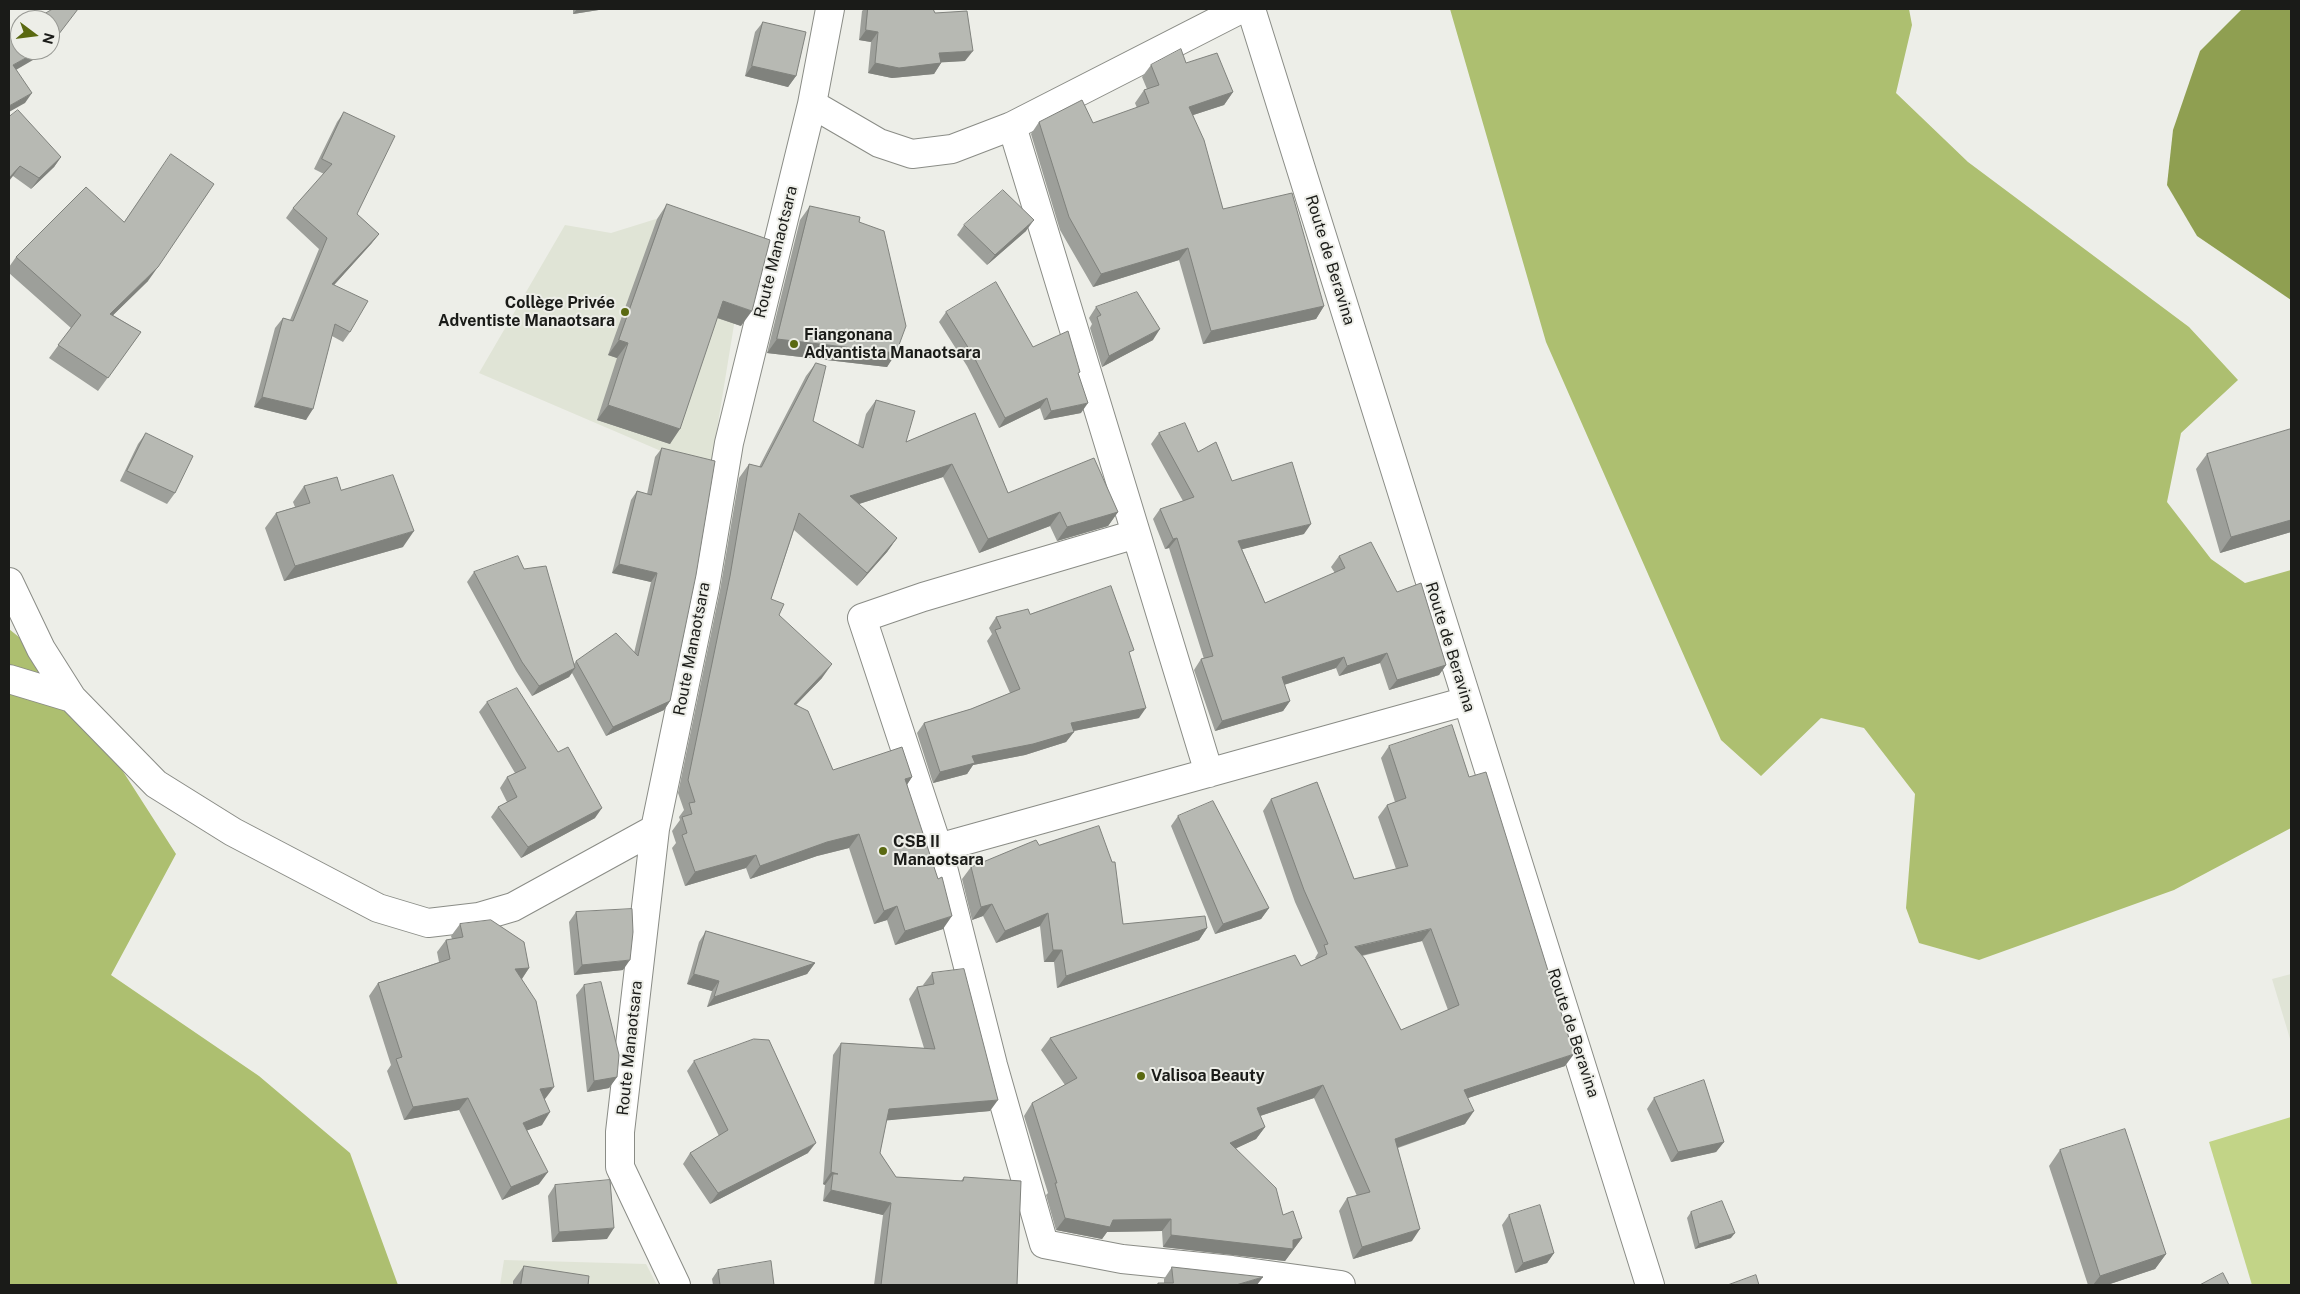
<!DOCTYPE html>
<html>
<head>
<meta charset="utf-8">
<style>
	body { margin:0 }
	#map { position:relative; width:2300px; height:1294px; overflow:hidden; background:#edeee8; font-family:"Public Sans",sans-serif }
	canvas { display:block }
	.frame { position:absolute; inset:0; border:10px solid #1a1b18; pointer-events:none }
	.north { position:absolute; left:10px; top:10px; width:50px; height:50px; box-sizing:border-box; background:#edeee8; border:1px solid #999a95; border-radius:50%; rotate:105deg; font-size:14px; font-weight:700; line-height:20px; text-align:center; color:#1a1b18 }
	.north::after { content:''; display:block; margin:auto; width:18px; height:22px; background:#5a6911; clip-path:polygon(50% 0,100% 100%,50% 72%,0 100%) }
</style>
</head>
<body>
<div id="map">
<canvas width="2300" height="1294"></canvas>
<div class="frame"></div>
<div class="north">N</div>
</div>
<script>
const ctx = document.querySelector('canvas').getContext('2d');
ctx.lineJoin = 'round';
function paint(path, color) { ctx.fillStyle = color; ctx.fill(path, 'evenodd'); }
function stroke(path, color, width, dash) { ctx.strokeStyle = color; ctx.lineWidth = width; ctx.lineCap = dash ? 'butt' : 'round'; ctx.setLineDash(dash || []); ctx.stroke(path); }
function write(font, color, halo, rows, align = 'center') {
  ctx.font = font + ' "Public Sans",sans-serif'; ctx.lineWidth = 4; ctx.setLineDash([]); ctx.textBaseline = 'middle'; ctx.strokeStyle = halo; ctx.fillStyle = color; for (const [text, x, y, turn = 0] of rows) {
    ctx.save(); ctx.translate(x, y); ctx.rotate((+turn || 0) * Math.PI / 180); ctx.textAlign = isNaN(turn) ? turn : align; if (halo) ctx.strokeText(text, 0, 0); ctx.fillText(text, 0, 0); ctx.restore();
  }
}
paint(new Path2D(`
	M656,219L746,251L712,460L675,457L479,373L565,225L611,233Z
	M2291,974V1042L2272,979Z
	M504,1260L646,1264L657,1285H500Z`), '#e0e4d6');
paint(new Path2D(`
	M2291,1117V1285H2252L2209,1142Z`), '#c2d487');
paint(new Path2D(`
	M1450,9H1909L1912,25L1896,93L1968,162L2189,327L2238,380L2181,433L2167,502L2211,559L2245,583L2291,570V828L2174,890L1979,960L1919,943L1906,908L1915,794L1864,728L1821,718L1761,776L1721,740L1546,342Z
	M9,629L56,667L176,854L111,975L259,1076L350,1153L398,1285H9Z`), '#adbf70');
paint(new Path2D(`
	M2242,9H2291V300L2197,236L2167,185L2173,130L2200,51Z`), '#8f9f51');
const minor = new Path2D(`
	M812,104L879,143L912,154L952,149L1012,126L1241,9
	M1012,126L1209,773
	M1136,534L923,597L862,618L938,848L993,1065L1044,1244L1122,1259L1232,1270L1341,1285
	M9,582L41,649L72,698L156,784L233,832L378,908L428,923L479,917L513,907L655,829
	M9,679L72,698
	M938,848L1467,701
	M676,1285L620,1167V1132L655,829L705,587L729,443L812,104L830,9`);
const tertiary = new Path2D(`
	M1251,9L1650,1285`);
stroke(minor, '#8a8c86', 30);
stroke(tertiary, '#8a8c86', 30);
stroke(minor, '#fff', 28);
stroke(tertiary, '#fff', 28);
paint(new Path2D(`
	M573,9H605L573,14Z
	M864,9H933L935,13L965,61L941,62V63L934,74L892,78L868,73L871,42L859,40L862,11Z
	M763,22L796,76L788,87L745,76L755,32Z
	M1186,63L1233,92L1224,105L1193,115L1223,209L1324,306L1316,319L1203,344L1179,260L1093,287L1060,230L1031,134L1039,122L1093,123L1137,108L1135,103L1144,90L1147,89L1142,77L1151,65Z
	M344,112L357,214L379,234L371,244L334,285L350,332L343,342L332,336L306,420L254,407L275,328L283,318L290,320L319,249L286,218L293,208L324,174L314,169L337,122Z
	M9,117L61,157L54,167L31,189L13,176Z
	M667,204L741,326L717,318L670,444L597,420L617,358L608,355L657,219Z
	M810,206L859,222L896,353L887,367L767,353L800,220Z
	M964,225L1026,231L987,265L957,235Z
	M16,257L148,281L113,315L141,332L98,391L49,358L71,328L9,273V267Z
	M1096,307L1153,340L1102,367L1090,328L1092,324L1089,318Z
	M946,312L1033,347L1081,413L1044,420L1040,408L999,428L967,366L939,322Z
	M816,363L813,421L858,445L866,414L876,400L906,442L975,413L1008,493L1118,512L1108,526L1057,541L1050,526L979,553L943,477L859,504L897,538L887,552L857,586L794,530L771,599L779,615L822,678L796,705L833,770L912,777L907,784L943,929L895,945L887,920L874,924L849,848L817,856L750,879L746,868L685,886L672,848L676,843L672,831L680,820L679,817L684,810L678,793L720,590L739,478L749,464L759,467L806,376Z
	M2291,429V532L2220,553L2196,469L2207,454Z
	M146,433L175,493L167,504L120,481L138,444Z
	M1159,433L1198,452L1232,481L1304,534L1242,549L1265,603L1335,573L1331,567L1339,556L1397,592L1446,665L1439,675L1389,690L1380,663L1339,676L1336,668L1284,685L1290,701L1283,711L1215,731L1194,670L1201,659H1204L1169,548L1165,549L1153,519L1160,509L1183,501L1151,444Z
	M662,448L670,701L664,710L606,736L572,673L569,677L532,696L516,671L467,582L474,572L524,569L574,664L576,661L634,653L651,582L612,573L631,500L637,491L647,494L655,457Z
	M304,486L341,490L403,547L284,581L265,528L276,513L295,507L293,502Z
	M1030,614L1130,656L1139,718L1074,731L1066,742L1025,755L973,765L967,774L933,783L917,733L924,723L971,709L1010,693L987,641L992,634L989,628L996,617Z
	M487,702L558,752L595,818L521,858L491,817L498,807L507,802L500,788L507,777L515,773L479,712Z
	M1389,746L1565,1066L1468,1098L1465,1124L1398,1148L1412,1241L1353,1259L1339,1211L1347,1198L1357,1196L1314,1098L1260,1116L1265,1127L1256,1139L1236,1148L1283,1215L1302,1238L1285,1261L1163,1247L1162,1231L1107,1232L1102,1239L1056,1230L1046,1195L1048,1193L1024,1116L1032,1103L1065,1085L1041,1050L1050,1038L1301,966L1316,959L1315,958L1318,953L1295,902L1263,811L1271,799L1354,879L1396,869L1378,817L1387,805L1395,802L1381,758ZM1422,941L1448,1010L1401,1030L1362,956Z
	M1178,816L1269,908L1261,919L1215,934L1171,826Z
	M1039,845L1123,924L1207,928L1199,940L1057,988L1054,962H1044L1040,926L996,943L983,916L972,920L962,879L971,867Z
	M576,912L623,970L574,975L569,922Z
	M460,924L529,968L522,979L545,1099L542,1125L527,1130L539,1184L502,1200L459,1110L404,1120L387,1071L391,1065L369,996L378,983L439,962L437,952L446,940L452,939L451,936Z
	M706,931L815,963L807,974L707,1007L712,991L687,984L699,942Z
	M932,973L990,1111L886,1120L880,1153L896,1177L961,1181L964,1177L1017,1285H874L883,1215L823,1201L825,1185L823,1184L833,1055L841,1043L924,1048L909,999L917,987L924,986L923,985Z
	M584,985L617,1077L609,1088L587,1092L576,995Z
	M694,1061L808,1153L710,1204L683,1164L690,1153L719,1136L687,1071Z
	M1654,1098L1724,1142L1716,1152L1671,1162L1647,1109Z
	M2060,1150L2166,1254L2155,1269L2107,1285H2088L2049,1166Z
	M555,1185L607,1239L552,1242L548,1196Z
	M1691,1212L1731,1238L1695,1249L1687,1218Z
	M1509,1215L1554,1253L1547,1263L1515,1273L1502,1225Z
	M524,1266L588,1285H513V1281Z
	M1172,1267L1257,1285H1157L1158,1283H1164V1279Z
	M718,1270L774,1285H713L712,1279Z`), '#9d9f9a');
paint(new Path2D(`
	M577,9H605L573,14Z
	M866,30L878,32L871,42L859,40Z
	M40,50H47L45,53L9,74L13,65Z
	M973,51L965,61L932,63L939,53Z
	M875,63H941L934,74L892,78L868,73Z
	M752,66L796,76L788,87L745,76Z
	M1233,92L1224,105L1181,119L1189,107Z
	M32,93L25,103L9,112V106Z
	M61,157L54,167L31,189L39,178Z
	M20,166L13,176L9,181V178Z
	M1034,220L1026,231L987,265L995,255Z
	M379,234L371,244L325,295L332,284Z
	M1188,248L1179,260L1093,287L1101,274Z
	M158,267L148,281L101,327L110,314Z
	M723,301L752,311L741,326L712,316Z
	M1324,306L1316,319L1203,344L1211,331Z
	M1160,329L1153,340L1102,367L1109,356Z
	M777,339L896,353L887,367L767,353Z
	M619,340L628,343L617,358L608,355Z
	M262,397L313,409L306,420L254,407Z
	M1047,398L1040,408L999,428L1005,418Z
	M1088,403L1081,413L1044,420L1051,411Z
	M608,405L680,429L670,444L597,420Z
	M952,464L943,477L840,510L850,496Z
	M1060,512L1050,526L979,553L988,539Z
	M1118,512L1108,526L1057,541L1067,527Z
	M2291,520V532L2220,553L2231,537Z
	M1311,524L1304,534L1231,552L1238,541Z
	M414,531L403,547L284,581L295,566Z
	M897,538L887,552L857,586L867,573Z
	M1177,538L1169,548L1165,549L1173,539Z
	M619,564L657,573L651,582L612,573Z
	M1387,653L1380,663L1339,676L1347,666Z
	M1344,657L1336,668L1274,688L1282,677Z
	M832,664L822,678L784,717L794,704Z
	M1446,665L1439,675L1389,690L1397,680Z
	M575,668L569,677L532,696L539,686Z
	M670,701L664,710L606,736L613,727Z
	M1290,701L1283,711L1215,731L1222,721Z
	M1146,708L1139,718L1063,733L1071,723Z
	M1074,732L1066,742L1025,755L973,765L967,774L933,783L940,772L972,756Z
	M912,777L903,791L905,779Z
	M602,808L595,818L521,858L528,847Z
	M859,834L849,848L817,856L750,879L760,866L827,842Z
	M756,855L746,868L685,886L695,872Z
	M992,904L983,916L972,920L981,907Z
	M897,906L887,920L874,924L884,911Z
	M1269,908L1261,919L1215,934L1223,924Z
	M1048,913L1040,926L996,943L1005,931Z
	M952,916L943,929L895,945L905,931Z
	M1207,928L1199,940L1057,988L1066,976Z
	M1431,929L1422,941L1346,959L1355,947Z
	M1053,950H1062L1054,962H1044Z
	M630,960L623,970L574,975L582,965Z
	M815,963L807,974L707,1007L714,997Z
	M529,968L521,980L515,969Z
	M694,974L719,981L712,991L687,984Z
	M1574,1054L1565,1066L1456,1102L1464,1090Z
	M617,1077L609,1088L587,1092L594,1081Z
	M1323,1085L1314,1098L1248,1120L1257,1108Z
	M554,1087L545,1099L531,1102L540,1089Z
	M468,1098L459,1110L404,1120L413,1107Z
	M998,1100L990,1111L881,1121L889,1109Z
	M1474,1111L1465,1124L1387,1151L1395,1139Z
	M550,1112L542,1125L515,1135L523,1123Z
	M1265,1127L1256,1139L1222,1155L1230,1143Z
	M1724,1142L1716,1152L1671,1162L1678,1152Z
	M816,1143L808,1153L710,1204L718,1193Z
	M548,1172L539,1184L502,1200L511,1187Z
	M831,1172L838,1174H833L825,1185L823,1184Z
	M831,1190L891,1203L883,1215L823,1201Z
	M1065,1218L1113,1220L1171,1219L1162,1231L1107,1232L1102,1239L1056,1230Z
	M614,1228L607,1239L552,1242L559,1232Z
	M1420,1229L1412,1241L1353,1259L1362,1247Z
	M1735,1233L1731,1238L1695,1249L1699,1244Z
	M1171,1235L1293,1240L1302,1238L1285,1261L1163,1247Z
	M1554,1253L1547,1263L1515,1273L1523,1263Z
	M2166,1254L2155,1269L2107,1285H2093L2100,1276Z
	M1263,1277L1257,1285H1236Z`), '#80827d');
const building = new Path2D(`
	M53,9H78L52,43L50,44V20H34Z
	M868,9H933L935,13L967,11L973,51L939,53L941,63L899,68L875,63L878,32L866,30Z
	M763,22L806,32L796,76L752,66Z
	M20,28V50H40L13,65L32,93L9,106V35Z
	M1181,49L1186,63L1217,53L1233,92L1189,107L1204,140L1223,209L1292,193L1324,306L1211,331L1188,248L1101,274L1069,217L1039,122L1082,100L1093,123L1149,103L1144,90L1159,85L1151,65Z
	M18,110L61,157L39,178L20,166L9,178V117Z
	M344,112L395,136L357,214L379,234L332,284L368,301L350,332L335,324L313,409L262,397L283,318L293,321L327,238L293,208L332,164L322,159Z
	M171,154L214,184L158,267L110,314L141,332L108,378L58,345L81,315L16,257L86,187L124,222Z
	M1003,190L1034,220L995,255L964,225Z
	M667,204L770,240L752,311L723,301L680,429L608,405L628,343L619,340Z
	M810,206L860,217L859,222L884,231L906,326L896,353L777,339Z
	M996,282L1033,347L1068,331L1080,372L1078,373L1088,403L1051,411L1047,398L1005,418L974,357L946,312Z
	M1137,292L1160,329L1109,356L1097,317L1101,315L1096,307Z
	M816,363L826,366L813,421L863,448L876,400L915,411L906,442L975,413L1008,493L1094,458L1118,512L1067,527L1060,512L988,539L952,464L850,496L897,538L867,573L799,513L771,599L784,604L779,615L832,664L794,704L808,711L833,770L902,747L912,777L905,779L938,879L942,877L952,916L905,931L897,906L884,911L859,834L827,842L760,866L756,855L695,872L682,835L687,833L682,817L692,814L689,803L695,802L688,780L730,576L749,464L761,467Z
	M1185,423L1198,452L1216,442L1232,481L1292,462L1311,524L1238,541L1265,603L1345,568L1339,556L1371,542L1397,592L1421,583L1446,665L1397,680L1387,653L1347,666L1344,657L1282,677L1290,701L1222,721L1201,659L1213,656L1177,538L1173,539L1160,509L1194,497L1159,433Z
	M2291,429V520L2231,537L2207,454Z
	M146,433L193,456L175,493L127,471Z
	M662,448L715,461L696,575L670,701L613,727L576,661L616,633L638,656L657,573L619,564L637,491L651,495Z
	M393,475L414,531L295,566L276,513L310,503L304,486L337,477L341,490Z
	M518,556L524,569L546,566L575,668L539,686L522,662L474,572Z
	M1111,586L1134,650L1129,652L1146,708L1071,723L1074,732L1033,744L972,756L975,763L940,772L924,723L971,709L1020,689L995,630L1001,628L996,617L1028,609L1030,614Z
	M517,688L558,752L568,747L602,808L528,847L498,807L517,797L507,777L526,768L487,702Z
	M1452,725L1469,777L1486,772L1574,1054L1464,1090L1474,1111L1395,1139L1420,1229L1362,1247L1347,1198L1370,1192L1323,1085L1257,1108L1265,1127L1230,1143L1276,1188L1283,1215L1293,1211L1302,1238L1293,1240V1249L1171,1235V1219L1113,1220L1110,1227L1065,1218L1055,1183H1057L1032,1103L1077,1078L1050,1038L1295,955L1301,966L1327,954L1324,945L1328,944L1304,890L1271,799L1317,782L1354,879L1408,866L1387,805L1406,798L1389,746ZM1431,929L1459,1005L1401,1030L1365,959L1355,947Z
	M1213,801L1269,908L1223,924L1178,816Z
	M1099,826L1112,862H1115L1123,924L1205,916L1207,928L1066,976L1062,950H1053L1048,913L1005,931L992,904L981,907L971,867L1036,840L1039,845Z
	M632,909L633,932L630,960L582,965L576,912Z
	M491,920L524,942L529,968L515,969L536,1001L554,1087L540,1089L550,1112L523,1123L548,1172L511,1187L468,1098L413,1107L396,1059L402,1057L378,983L450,959L446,940L463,937L460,924Z
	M706,931L815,963L714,997L719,981L694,974Z
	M964,969L998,1100L889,1109L880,1153L896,1177L963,1181L964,1177L1021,1181L1017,1285H881L891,1203L831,1190L833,1174H838L831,1172L841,1043L935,1049L917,987L934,984L932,973Z
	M601,982L619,1055L617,1077L594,1081L584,985Z
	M754,1039L769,1040L816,1143L718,1193L690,1153L728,1130L694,1061Z
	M1704,1080L1724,1142L1678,1152L1654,1098Z
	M2125,1129L2166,1254L2100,1276L2060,1150Z
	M610,1180L614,1228L559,1232L555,1185Z
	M1722,1201L1735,1233L1699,1244L1691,1212Z
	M1540,1205L1554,1253L1523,1263L1509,1215Z
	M771,1261L774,1285H720L718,1270Z
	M524,1266L589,1276L588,1285H521Z
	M1172,1267L1263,1277L1236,1285H1158V1283H1173Z
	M2223,1273L2229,1285H2200Z
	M1756,1275L1759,1285H1728Z`);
paint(building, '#b7b9b3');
stroke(building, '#80827d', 1);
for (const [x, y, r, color] of [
	[625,312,5,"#5a6911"],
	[794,344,5,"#5a6911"],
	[883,851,5,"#5a6911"],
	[1141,1076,5,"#5a6911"]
]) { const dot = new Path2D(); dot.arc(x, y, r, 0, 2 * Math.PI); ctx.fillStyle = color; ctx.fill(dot); stroke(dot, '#edeee8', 2); }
write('16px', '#1a1b18', '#edeee8', [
	["Route Manaotsara",776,252,-76],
	["Route de Beravina",1330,260,73],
	["Route de Beravina",1450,647,73],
	["Route Manaotsara",692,649,-79],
	["Route de Beravina",1573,1033,72],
	["Route Manaotsara",630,1048,-84]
]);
write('bold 16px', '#1a1b18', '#edeee8', [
	["Collège Privée",615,303,"right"],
	["Adventiste Manaotsara",615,321,"right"],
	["Fiangonana",804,335],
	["Advantista Manaotsara",804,353],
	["CSB II",893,842],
	["Manaotsara",893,860],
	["Valisoa Beauty",1151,1076]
], 'left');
</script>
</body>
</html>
